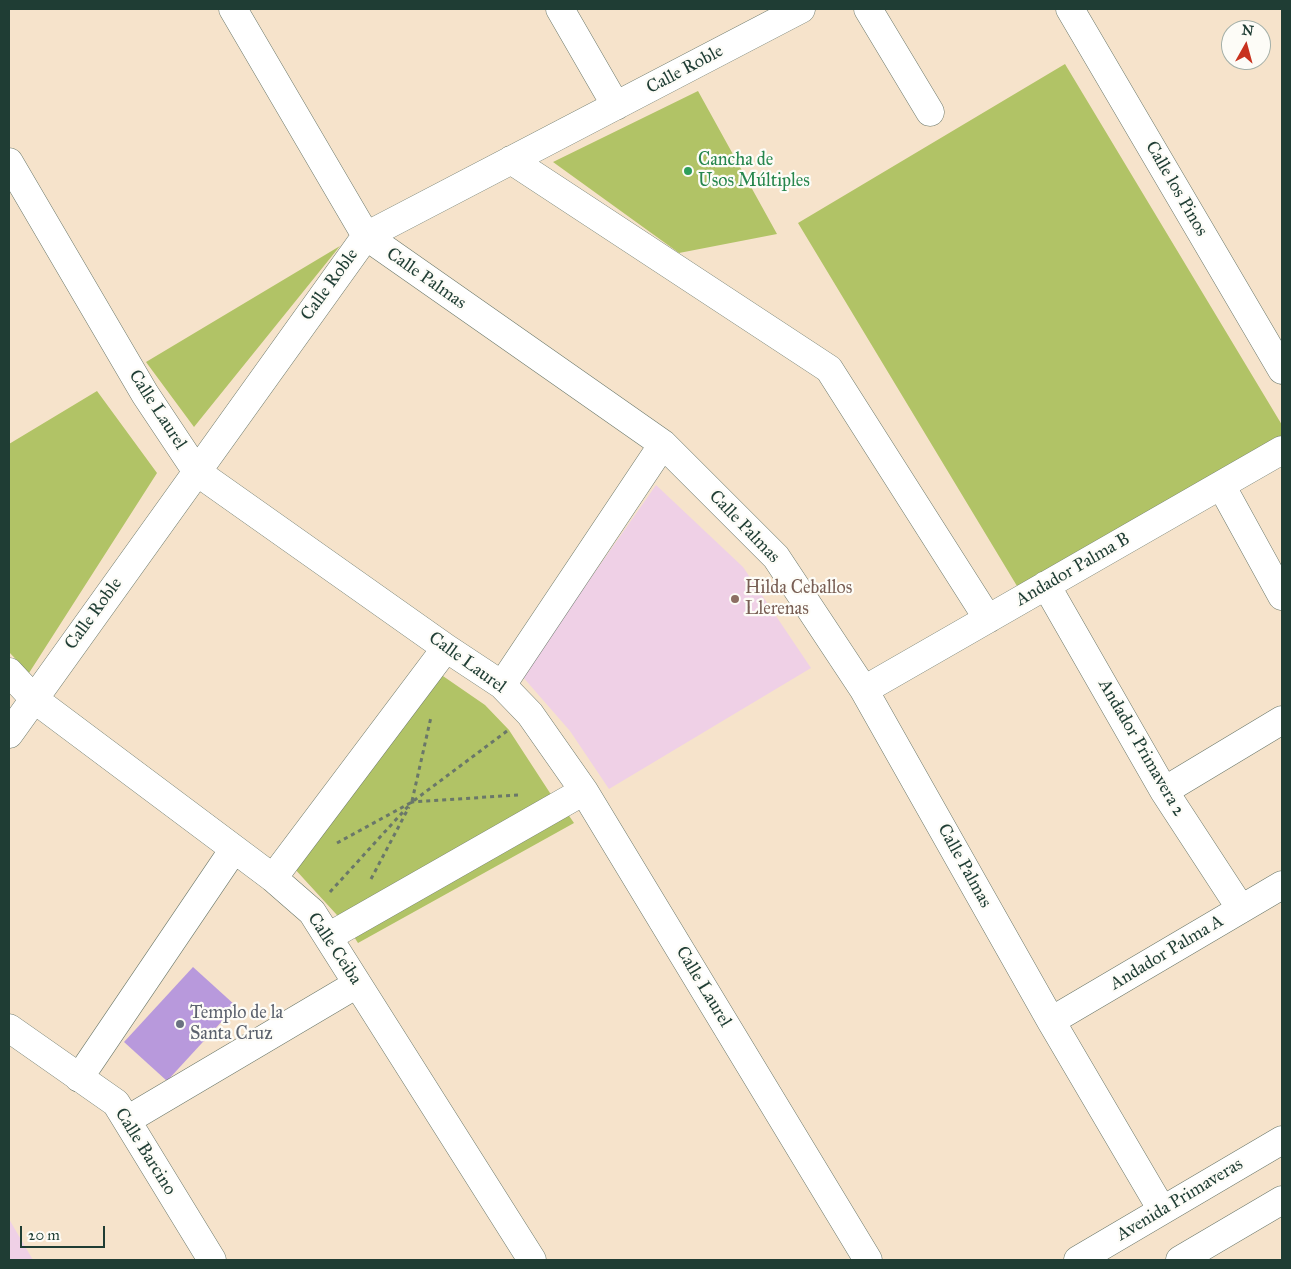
<!DOCTYPE html>
<html>
<head>
<meta charset="utf-8">
<style>
	body { margin:0 }
	#map { position:relative; width:1291px; height:1269px; overflow:hidden; background:#f6e3cb; font-family:"IM FELL Great Primer",serif }
	canvas { display:block }
	.frame { position:absolute; inset:0; border:10px solid #1f3d34; pointer-events:none }
	.north { position:absolute; left:1221px; top:20px; width:50px; height:50px; box-sizing:border-box; background:#fdfcf7; border:1px solid #a4b0a9; border-radius:50%; rotate:7deg; font-size:14px; font-weight:700; line-height:20px; text-align:center; color:#1f3d34 }
	.north::after { content:''; display:block; margin:auto; width:18px; height:22px; background:#c8321e; clip-path:polygon(50% 0,100% 100%,50% 72%,0 100%) }
	.scale { position:absolute; left:20px; top:1226px; width:85px; height:22px; box-sizing:border-box; border:2px solid #1f3d34; border-top:0; padding-left:6px; font-size:15px; line-height:18px; white-space:nowrap; color:#1f3d34; -webkit-text-stroke:4px #fdfcf7; paint-order:stroke }
</style>
</head>
<body>
<div id="map">
<canvas width="1291" height="1269"></canvas>
<div class="frame"></div>
<div class="north">N</div>
<div class="scale">20 m</div>
</div>
<script>
const ctx = document.querySelector('canvas').getContext('2d');
ctx.lineJoin = 'round';
function paint(path, color) { ctx.fillStyle = color; ctx.fill(path, 'evenodd'); }
function stroke(path, color, width, dash) { ctx.strokeStyle = color; ctx.lineWidth = width; ctx.lineCap = dash ? 'butt' : 'round'; ctx.setLineDash(dash || []); ctx.stroke(path); }
function write(font, color, halo, rows, align = 'center') {
  ctx.font = font + ' "IM FELL Great Primer",serif'; ctx.lineWidth = 4.5; ctx.setLineDash([]); ctx.textBaseline = 'middle'; ctx.strokeStyle = halo; ctx.fillStyle = color; for (const [text, x, y, turn = 0] of rows) {
    ctx.save(); ctx.translate(x, y); ctx.rotate((+turn || 0) * Math.PI / 180); ctx.textAlign = isNaN(turn) ? turn : align; if (halo) ctx.strokeText(text, 0, 0); ctx.fillText(text, 0, 0); ctx.restore();
  }
}
paint(new Path2D(`
	M656,485L743,567L811,668L609,789L570,731L522,676Z
	M9,1219L33,1260H9Z`), '#efd0e6');
paint(new Path2D(`
	M1065,64L1282,425V435L1020,591L798,223Z
	M698,91L777,234L679,253L553,162Z
	M340,246L194,427L146,362Z
	M97,391L157,473L29,673L9,652V444Z
	M440,674L485,705L509,730L550,793L561,804L574,823L358,943L347,926L293,867Z`), '#b1c366');
paint(new Path2D(`
	M193,967L236,1006L167,1081L124,1042Z`), '#b899dc');
const minor = new Path2D(`
	M233,9L366,236L663,444L776,557L864,690L1051,1021L1162,1210
	M560,9L616,106
	M868,9L930,112
	M1070,9L1282,370
	M511,160L829,369L988,619
	M9,162L145,394L197,472L446,648L502,685L530,714L584,791L868,1260
	M1221,485L1282,596
	M1046,585L1164,791L1241,909
	M9,672L34,699L273,878L312,912L532,1260
	M502,685L663,444
	M864,690L1282,450
	M9,734L366,236L801,9
	M1164,791L1282,720
	M273,878L446,648
	M328,937L584,791
	M1051,1021L1282,885
	M9,1028L116,1103L212,1260
	M79,1078L234,849
	M127,1120L357,984
	M1078,1260L1282,1140
	M1180,1260L1282,1200`);
stroke(minor, '#6a7769', 29);
stroke(new Path2D(`
	M412,801L431,717
	M337,843L412,802L507,731
	M371,879L409,807
	M330,892L412,802L518,795`), '#6a7769', 3, [4, 4]);
stroke(minor, '#fff', 28);
for (const [x, y, r, color] of [
	[688,171,5,"#2e9e5b"],
	[735,599,5,"#8d6e63"],
	[180,1024,5,"#6b7280"]
]) { const dot = new Path2D(); dot.arc(x, y, r, 0, 2 * Math.PI); ctx.fillStyle = color; ctx.fill(dot); stroke(dot, '#fdfcf7', 2); }
write('18px', '#1f3d34', '#fdfcf7', [
	["Calle Roble",685,70,-28],
	["Calle los Pinos",1176,189,60],
	["Calle Palmas",426,279,35],
	["Calle Roble",330,285,-54],
	["Calle Laurel",157,410,57],
	["Calle Palmas",744,527,46],
	["Andador Palma B",1073,570,-30],
	["Calle Roble",94,614,-54],
	["Calle Laurel",467,663,36],
	["Andador Primavera 2",1141,748,60],
	["Calle Palmas",964,866,61],
	["Calle Ceiba",334,949,56],
	["Andador Palma A",1167,953,-31],
	["Calle Laurel",703,987,59],
	["Calle Barcino",145,1152,58],
	["Avenida Primaveras",1180,1200,-31]
]);
write('18px', '#27864d', '#fdfcf7', [
	["Cancha de",698,161],
	["Usos Múltiples",698,182]
], 'left');
write('18px', '#785e54', '#fdfcf7', [
	["Hilda Ceballos",745,589],
	["Llerenas",745,610]
], 'left');
write('18px', '#5b616d', '#fdfcf7', [
	["Templo de la",190,1014],
	["Santa Cruz",190,1035]
], 'left');
</script>
</body>
</html>
